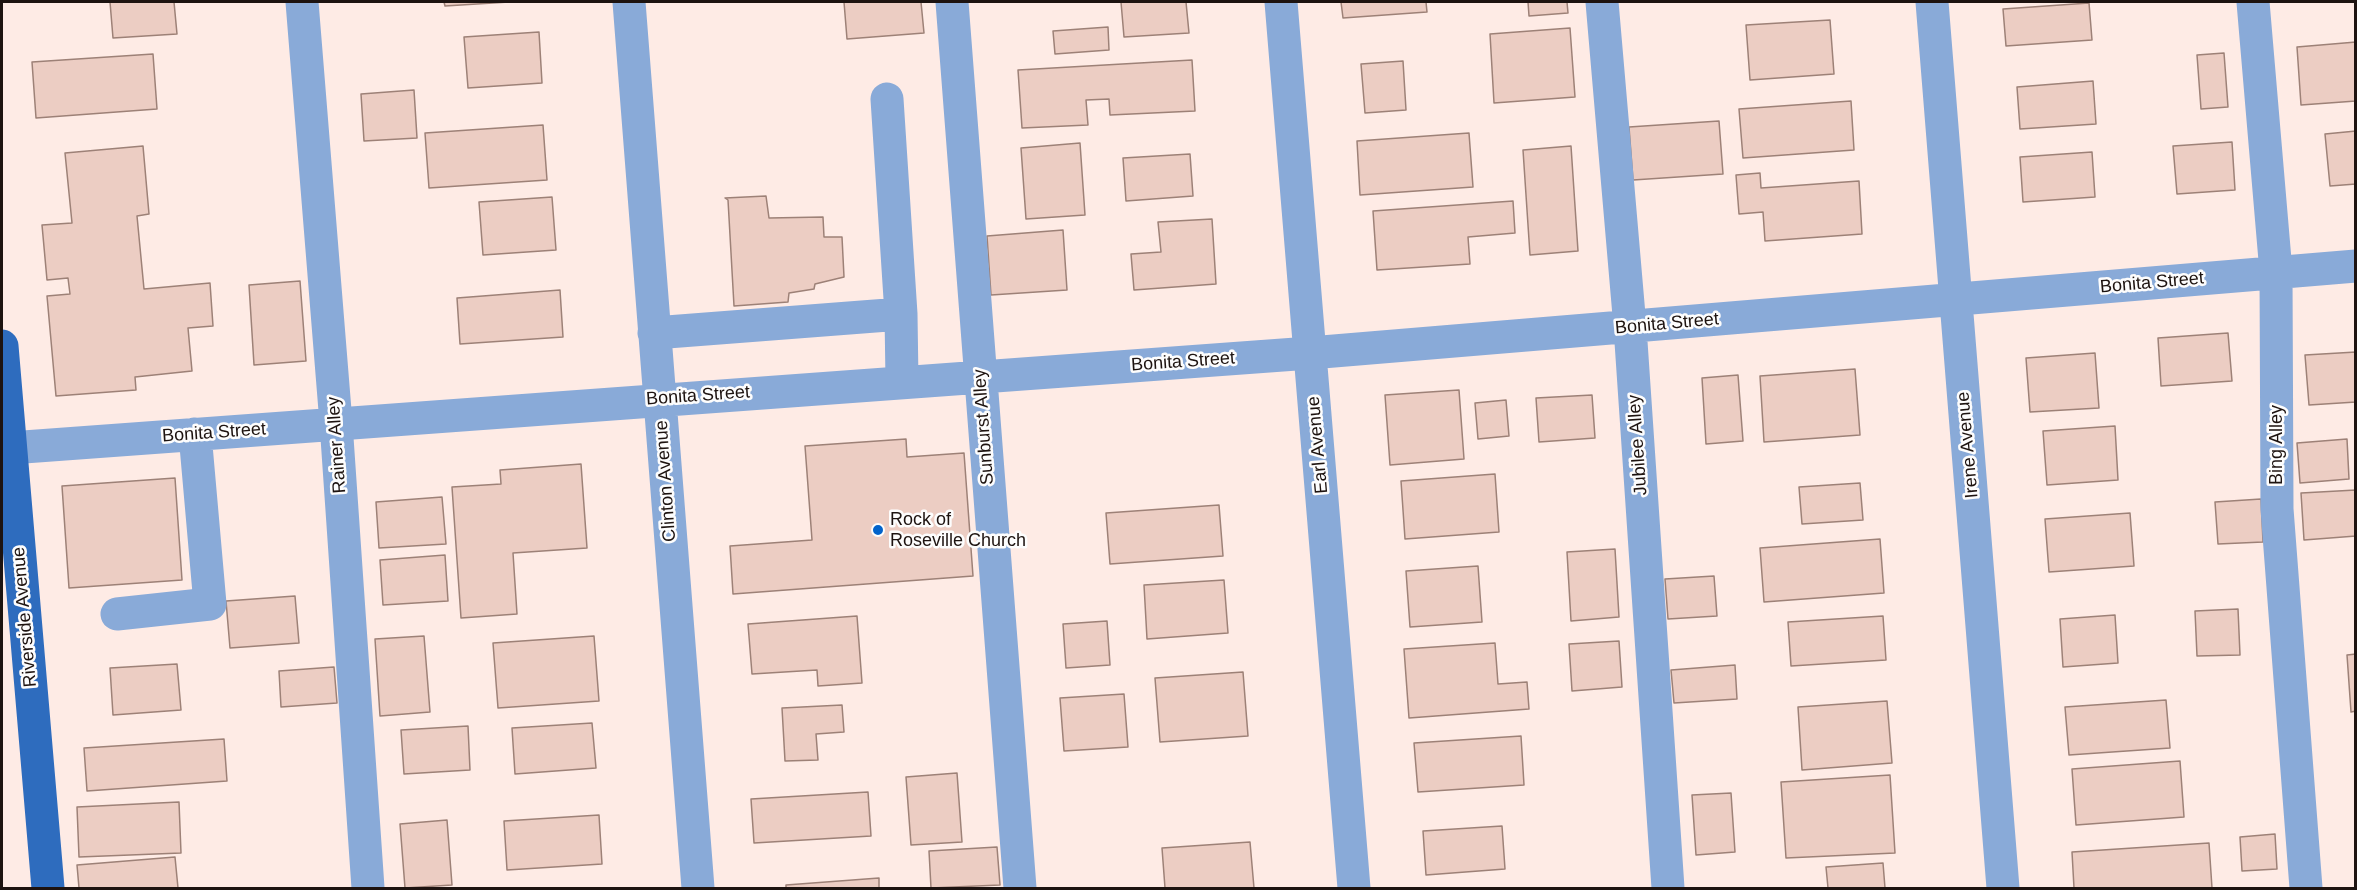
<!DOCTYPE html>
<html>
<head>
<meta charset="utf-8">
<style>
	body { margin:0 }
	#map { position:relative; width:2357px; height:890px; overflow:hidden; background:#feebe5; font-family:Arial,sans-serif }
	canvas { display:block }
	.frame { position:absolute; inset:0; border:3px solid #1d1310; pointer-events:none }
</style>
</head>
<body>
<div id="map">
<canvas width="2357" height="890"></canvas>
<div class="frame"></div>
</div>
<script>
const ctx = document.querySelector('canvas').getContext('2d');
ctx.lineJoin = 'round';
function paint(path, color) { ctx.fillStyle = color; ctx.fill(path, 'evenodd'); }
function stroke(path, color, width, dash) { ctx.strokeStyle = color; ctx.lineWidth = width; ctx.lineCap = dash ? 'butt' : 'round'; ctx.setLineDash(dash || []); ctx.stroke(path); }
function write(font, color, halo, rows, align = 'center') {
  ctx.font = font + ' Arial,sans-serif'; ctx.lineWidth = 5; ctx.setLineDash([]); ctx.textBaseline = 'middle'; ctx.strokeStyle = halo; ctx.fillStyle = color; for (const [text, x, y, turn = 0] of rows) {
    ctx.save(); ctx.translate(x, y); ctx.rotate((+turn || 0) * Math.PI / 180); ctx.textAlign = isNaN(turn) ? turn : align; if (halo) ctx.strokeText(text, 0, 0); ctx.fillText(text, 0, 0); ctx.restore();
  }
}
const building = new Path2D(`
	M110,2H174L177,34L113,38Z
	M444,2H509L445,6Z
	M844,2H921L924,33L847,39Z
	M1121,2H1186L1189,33L1124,37Z
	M1341,2H1426L1427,12L1343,18Z
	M1528,2H1567L1568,13L1529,16Z
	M2089,3L2092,40L2006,46L2003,9Z
	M1830,20L1834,74L1750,80L1746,25Z
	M1108,27L1109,50L1055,54L1053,31Z
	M1570,28L1575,97L1494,103L1490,34Z
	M539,32L542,83L468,88L464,37Z
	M2356,42V101L2301,105L2297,47Z
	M2224,53L2228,107L2201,109L2197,55Z
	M153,54L157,109L36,118L32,62Z
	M1192,60L1195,111L1110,115L1109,99L1086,100L1088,125L1022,128L1018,70Z
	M1403,61L1406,110L1365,113L1361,64Z
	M2093,81L2096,124L2020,129L2017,87Z
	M414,90L417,138L364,141L361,94Z
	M1851,101L1854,150L1743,158L1739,109Z
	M1719,121L1723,174L1633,180L1629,127Z
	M543,125L547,180L429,188L425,133Z
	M2356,131V184L2330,186L2325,134Z
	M1469,133L1473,187L1360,195L1357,141Z
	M2232,142L2235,190L2177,194L2173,146Z
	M1080,143L1085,215L1026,219L1021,148Z
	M143,146L149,214L137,216L144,289L210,283L213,326L188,328L192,371L135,377L136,390L56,396L47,296L70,294L68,278L47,280L42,225L72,223L65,153Z
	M1571,146L1578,251L1530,255L1523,150Z
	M2092,152L2095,197L2023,202L2020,157Z
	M1190,154L1193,196L1126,201L1123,158Z
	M1760,173L1761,188L1859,181L1862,234L1765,241L1763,212L1739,214L1736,175Z
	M766,196L769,218L823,217L824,237H842L844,277L815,284L814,289L789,293L788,302L734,306L728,200L725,198Z
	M552,197L556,250L483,255L479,202Z
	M1513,201L1515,233L1468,237L1470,264L1377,270L1373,211Z
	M1212,219L1216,284L1134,290L1131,254L1161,252L1158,222Z
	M1063,230L1067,290L991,295L987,236Z
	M300,281L306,361L254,365L249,285Z
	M560,290L563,337L460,344L457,298Z
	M2228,333L2232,381L2161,386L2158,338Z
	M2356,352V402L2309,405L2305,355Z
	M2095,353L2099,408L2030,412L2026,358Z
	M1855,369L1860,435L1764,442L1760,376Z
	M1738,375L1743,441L1706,444L1702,378Z
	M1459,390L1464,459L1390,465L1385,395Z
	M1592,395L1595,438L1539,442L1536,398Z
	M1506,400L1509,436L1478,439L1475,403Z
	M2115,426L2118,480L2047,485L2043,431Z
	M906,439L907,457L964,453L973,576L733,594L730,546L812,540L805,446Z
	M2347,439L2349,479L2300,483L2297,443Z
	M581,464L587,548L513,553L517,614L461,618L452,487L501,484L500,470Z
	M1495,474L1499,532L1405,539L1401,481Z
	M175,478L182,580L69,588L62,486Z
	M1860,483L1863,520L1802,524L1799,487Z
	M2356,490V536L2304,540L2301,493Z
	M442,497L446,544L379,548L376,502Z
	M2261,499L2263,542L2218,544L2215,502Z
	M1219,505L1223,556L1110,564L1106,513Z
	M2130,513L2134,566L2049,572L2045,519Z
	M1880,539L1884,593L1764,602L1760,548Z
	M1615,549L1619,617L1571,621L1567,552Z
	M445,555L448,601L383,605L380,560Z
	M1478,566L1482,622L1410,627L1406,571Z
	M1714,576L1717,616L1668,619L1665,579Z
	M1224,580L1228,633L1147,639L1144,585Z
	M295,596L299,643L230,648L226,601Z
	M2238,609L2240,655L2197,656L2195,611Z
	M2115,615L2118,663L2063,667L2060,619Z
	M857,616L862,683L818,686L817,670L752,674L748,624Z
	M1883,616L1886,660L1791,666L1788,622Z
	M1107,621L1110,665L1066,668L1063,624Z
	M424,636L430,712L380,716L375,639Z
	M594,636L599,701L498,708L493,643Z
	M1619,641L1622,687L1572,691L1569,644Z
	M1495,643L1498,684L1527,682L1529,709L1409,718L1404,649Z
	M2356,654V711L2351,712L2347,655Z
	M177,664L181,710L113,715L110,668Z
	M1735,665L1737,699L1674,703L1671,670Z
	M334,667L337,703L281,707L279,671Z
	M1243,672L1248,736L1160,742L1155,678Z
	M1124,694L1128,747L1064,751L1060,698Z
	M2166,700L2170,748L2069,755L2065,707Z
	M1887,701L1892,763L1802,770L1798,707Z
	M842,705L844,732L816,734L818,760L785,761L782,708Z
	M592,723L596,768L515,774L512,728Z
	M468,726L470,770L404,774L401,730Z
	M1521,736L1524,785L1418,792L1414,743Z
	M224,739L227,781L87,791L84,748Z
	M2180,761L2184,817L2076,825L2072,769Z
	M957,773L962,842L911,845L906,777Z
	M1890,775L1895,853L1786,858L1781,782Z
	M868,792L871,836L754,843L751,799Z
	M1731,793L1735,852L1696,855L1692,795Z
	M179,802L181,853L79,857L77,807Z
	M599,815L602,864L507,870L504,821Z
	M447,820L452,885L405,888L400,824Z
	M1502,826L1505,869L1426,875L1423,831Z
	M2275,834L2277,869L2242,871L2240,837Z
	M1250,842L1254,888H1165L1162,848Z
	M2209,843L2212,888H2074L2072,852Z
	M997,847L1000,885L931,888L929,851Z
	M175,857L178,888H79L77,865Z
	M1883,863L1885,888H1828L1826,867Z
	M879,878V888H786V885Z`);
paint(building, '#eccdc3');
stroke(building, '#9d8177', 1.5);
stroke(new Path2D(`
	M302,2L336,423L368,888
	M629,2L698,888
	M952,2L1020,888
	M1281,2L1354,888
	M1602,2L1630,327L1668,888
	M1932,2L2003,888
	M2253,2L2276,272L2277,509L2306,888
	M887,99L901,314L902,381
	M654,333L901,314
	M10,448L1310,353L2356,266
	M117,614L210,604L195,434`), '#89aad8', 33);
stroke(new Path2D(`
	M2,346L48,888`), '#2e6cbe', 33);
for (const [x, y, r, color] of [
	[878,530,6,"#0263cb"]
]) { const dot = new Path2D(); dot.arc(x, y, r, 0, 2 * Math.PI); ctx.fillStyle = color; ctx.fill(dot); stroke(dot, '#fdfdfd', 2); }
write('18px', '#1d1310', '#fdfdfd', [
	["Bonita Street",2152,283,-5],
	["Bonita Street",1667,324,-5],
	["Bonita Street",1183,362,-4],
	["Bonita Street",698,396,-4],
	["Sunburst Alley",984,427,-94],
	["Bonita Street",214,433,-4],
	["Rainer Alley",337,445,-94],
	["Earl Avenue",1318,445,-95],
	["Jubilee Alley",1638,445,-94],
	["Irene Avenue",1968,445,-95],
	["Bing Alley",2277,445,-90],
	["Clinton Avenue",666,481,-94],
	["Riverside Avenue",25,617,-95]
]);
write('18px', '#1d1310', '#fdfdfd', [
	["Rock of",890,520],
	["Roseville Church",890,541]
], 'left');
</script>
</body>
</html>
